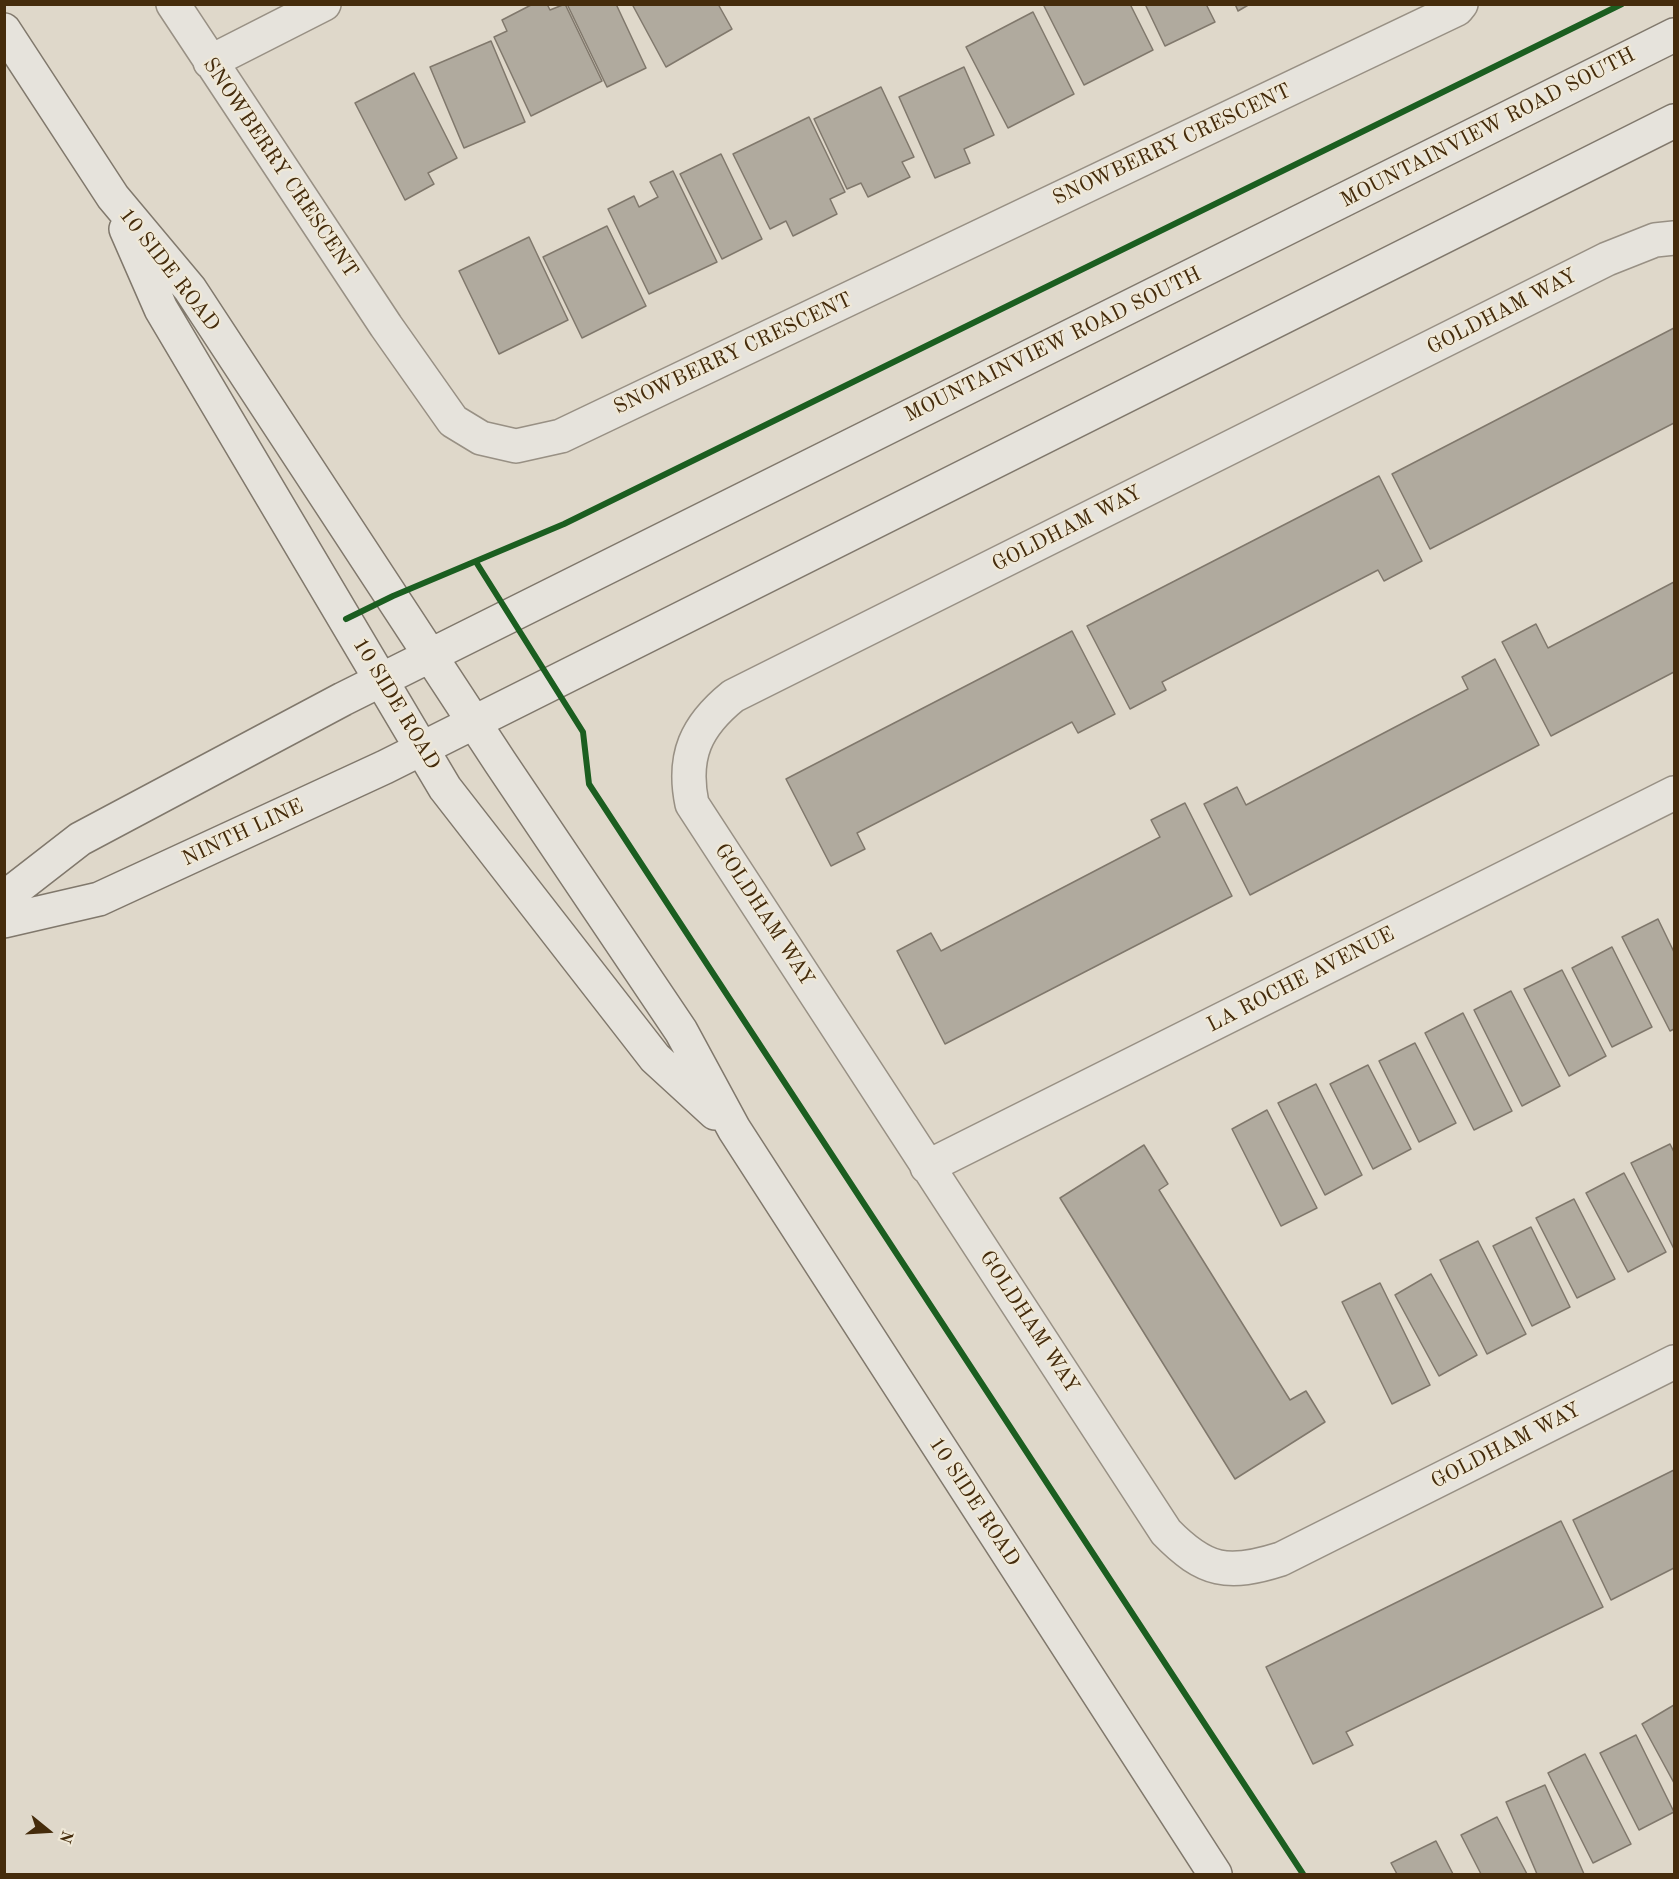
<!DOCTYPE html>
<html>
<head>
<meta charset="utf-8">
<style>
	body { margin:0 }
	#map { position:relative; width:1679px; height:1879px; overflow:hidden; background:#dfd8ca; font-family:"Old Standard TT",serif }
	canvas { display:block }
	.frame { position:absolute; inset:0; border:6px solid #452c0c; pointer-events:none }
	.north { position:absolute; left:18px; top:1801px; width:60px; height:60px; -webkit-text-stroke:4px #efe8d7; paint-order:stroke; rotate:108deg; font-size:16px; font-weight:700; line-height:24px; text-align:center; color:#452c0c }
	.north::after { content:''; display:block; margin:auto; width:21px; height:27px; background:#452c0c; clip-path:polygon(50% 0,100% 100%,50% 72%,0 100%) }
</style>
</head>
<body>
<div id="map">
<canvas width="1679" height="1879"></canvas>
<div class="frame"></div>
<div class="north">N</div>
</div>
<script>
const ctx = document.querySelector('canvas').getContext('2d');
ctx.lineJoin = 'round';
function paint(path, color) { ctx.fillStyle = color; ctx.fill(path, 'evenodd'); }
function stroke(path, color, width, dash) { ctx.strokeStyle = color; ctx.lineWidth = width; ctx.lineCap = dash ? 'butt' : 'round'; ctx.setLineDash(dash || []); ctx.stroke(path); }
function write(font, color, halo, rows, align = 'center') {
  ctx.font = font + ' "Old Standard TT",serif'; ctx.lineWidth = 4.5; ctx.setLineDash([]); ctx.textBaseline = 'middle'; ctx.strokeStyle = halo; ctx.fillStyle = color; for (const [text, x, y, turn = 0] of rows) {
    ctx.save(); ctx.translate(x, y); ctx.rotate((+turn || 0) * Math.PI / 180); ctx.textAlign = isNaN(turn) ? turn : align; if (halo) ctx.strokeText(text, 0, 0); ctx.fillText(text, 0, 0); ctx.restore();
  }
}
const building = new Path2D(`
	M533,4H547L550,10L565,4L602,81L531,116L494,37L507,31L502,20Z
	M567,4H616L646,68L607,87Z
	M632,4H718L732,29L666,67Z
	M1043,4H1130L1153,50L1084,85Z
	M1145,4H1206L1215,22L1165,46Z
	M1235,4H1250L1238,11Z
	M1033,12L1074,94L1008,128L966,47Z
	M491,41L525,122L464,148L430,67Z
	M964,67L994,135L964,149L970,163L935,178L899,97Z
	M414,73L457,158L428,173L434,184L405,200L355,103Z
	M881,87L914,157L902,162L910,177L868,197L861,183L847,189L814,119Z
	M809,117L845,192L830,199L837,214L793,236L786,221L770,229L733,154Z
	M721,154L762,239L722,259L680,174Z
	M673,171L717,262L649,294L608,209L634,196L639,207L658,197L650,182Z
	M607,226L646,306L582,338L543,257Z
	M529,237L568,320L499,354L459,271Z
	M1674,328V423L1430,549L1392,474Z
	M1379,476L1422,561L1384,581L1378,570L1162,682L1166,690L1130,709L1087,626Z
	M1674,582V672L1551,736L1502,642L1536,624L1548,648Z
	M1072,631L1115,714L1078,733L1072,722L857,833L865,849L831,866L786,779Z
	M1495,659L1539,745L1250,895L1204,804L1237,787L1246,805L1468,689L1462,677Z
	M1185,803L1232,896L945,1044L897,951L931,933L941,951L1160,837L1151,820Z
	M1658,919L1674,952V1029L1670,1031L1622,937Z
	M1612,947L1652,1027L1612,1047L1572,968Z
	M1562,970L1606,1056L1569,1076L1524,989Z
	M1511,991L1560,1086L1522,1106L1474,1010Z
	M1463,1013L1512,1111L1474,1130L1425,1033Z
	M1415,1043L1456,1123L1419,1142L1379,1061Z
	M1368,1065L1411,1149L1373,1169L1330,1084Z
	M1316,1084L1362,1175L1325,1195L1278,1103Z
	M1267,1110L1317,1208L1281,1226L1232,1129Z
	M1670,1144L1674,1152V1249L1631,1163Z
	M1144,1145L1168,1184L1159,1190L1290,1400L1306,1391L1325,1422L1235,1479L1060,1198Z
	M1624,1173L1666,1252L1628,1272L1586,1193Z
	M1574,1199L1615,1279L1577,1298L1536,1218Z
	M1531,1227L1570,1307L1532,1326L1493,1246Z
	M1478,1241L1526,1334L1487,1354L1440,1260Z
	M1431,1274L1477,1355L1439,1376L1395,1295Z
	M1380,1283L1430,1385L1392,1404L1342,1302Z
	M1674,1470V1568L1611,1600L1573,1520Z
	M1561,1521L1603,1607L1346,1732L1353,1745L1313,1764L1266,1667Z
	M1674,1705V1783L1642,1724Z
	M1636,1735L1674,1812L1639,1830L1600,1753Z
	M1585,1754L1631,1844L1593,1863L1548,1773Z
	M1545,1785L1584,1874H1537L1506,1802Z
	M1497,1817L1527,1874H1481L1461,1835Z
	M1436,1841L1453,1874H1397L1391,1863Z`);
paint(building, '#b0aa9e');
stroke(building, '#80786c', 1.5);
const street = new Path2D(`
	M173,4L386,326L453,421L481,438L516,446L561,436L1457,9L1461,4
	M210,62L324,4
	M1674,238L1655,240L1607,259L733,696C696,726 682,756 692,804L1166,1532C1205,1572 1228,1576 1281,1559L1674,1362
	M927,1167L1674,793`);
const secondary = new Path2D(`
	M4,30L113,197L190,289L500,762L681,1031L734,1129L1215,1874
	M126,229L161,309L445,788L655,1058L715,1113
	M4,898L80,839L343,699L1674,35
	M4,921L99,899L385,767L1674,121`);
stroke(street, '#989084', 36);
stroke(secondary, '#80786c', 36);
stroke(street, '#e6e3dc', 33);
stroke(secondary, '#e6e3dc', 33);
stroke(new Path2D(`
	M476,562L583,732L589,784L1303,1874
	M346,619L393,596L564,524L1622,4`), '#1b5e20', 6);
write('21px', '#452c0c', '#efe8d7', [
	["MOUNTAINVIEW ROAD SOUTH",1488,128,-27],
	["SNOWBERRY CRESCENT",1172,145,-25],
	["SNOWBERRY CRESCENT",280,168,56],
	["10 SIDE ROAD",169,270,52],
	["GOLDHAM WAY",1502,312,-27],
	["MOUNTAINVIEW ROAD SOUTH",1053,345,-26],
	["SNOWBERRY CRESCENT",733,354,-25],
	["GOLDHAM WAY",1067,529,-27],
	["10 SIDE ROAD",396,704,59],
	["NINTH LINE",243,833,-25],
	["GOLDHAM WAY",764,915,57],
	["LA ROCHE AVENUE",1301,980,-27],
	["GOLDHAM WAY",1029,1322,57],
	["GOLDHAM WAY",1506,1446,-27],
	["10 SIDE ROAD",974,1502,57]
]);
</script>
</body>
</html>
